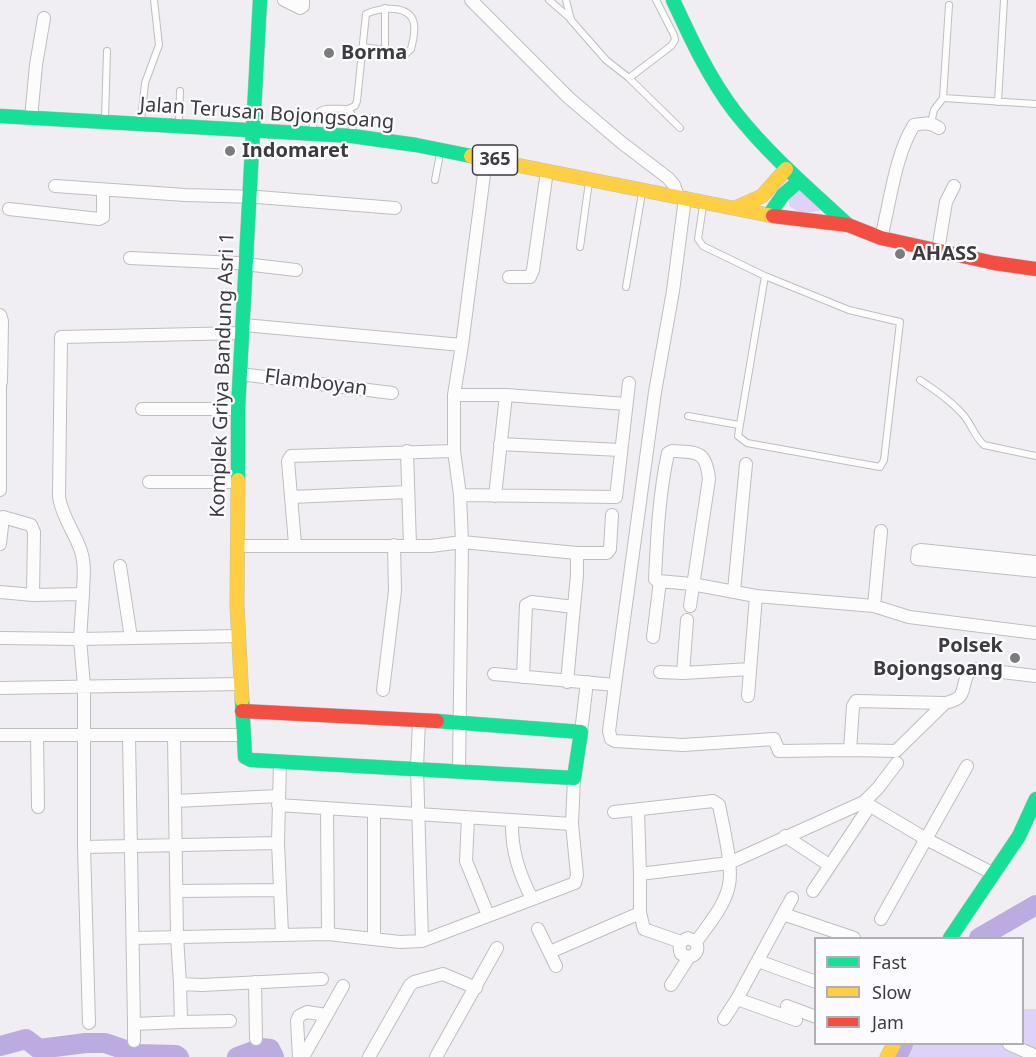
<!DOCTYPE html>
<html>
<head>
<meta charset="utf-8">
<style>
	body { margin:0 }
	#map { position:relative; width:1036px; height:1057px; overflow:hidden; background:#f0eef2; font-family:"Noto Sans",sans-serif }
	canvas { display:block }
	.legend { position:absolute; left:814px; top:937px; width:210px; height:108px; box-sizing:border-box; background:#fcfbff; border:2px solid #afaeb2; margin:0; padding:8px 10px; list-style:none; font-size:18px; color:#3c3b3e }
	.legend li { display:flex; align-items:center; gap:12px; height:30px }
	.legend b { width:30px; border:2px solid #afaeb2 }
</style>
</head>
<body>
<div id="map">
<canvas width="1036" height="1057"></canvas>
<ul class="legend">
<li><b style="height:8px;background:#16e098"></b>Fast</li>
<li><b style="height:8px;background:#ffcf43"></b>Slow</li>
<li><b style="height:8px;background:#f24e42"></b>Jam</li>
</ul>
</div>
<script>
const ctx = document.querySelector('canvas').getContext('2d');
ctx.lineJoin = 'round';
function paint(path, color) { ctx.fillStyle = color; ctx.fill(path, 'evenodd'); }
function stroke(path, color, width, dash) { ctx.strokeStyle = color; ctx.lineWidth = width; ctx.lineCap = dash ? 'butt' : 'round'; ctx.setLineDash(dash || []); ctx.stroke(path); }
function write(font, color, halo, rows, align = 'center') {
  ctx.font = font + ' "Noto Sans",sans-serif'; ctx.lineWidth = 4.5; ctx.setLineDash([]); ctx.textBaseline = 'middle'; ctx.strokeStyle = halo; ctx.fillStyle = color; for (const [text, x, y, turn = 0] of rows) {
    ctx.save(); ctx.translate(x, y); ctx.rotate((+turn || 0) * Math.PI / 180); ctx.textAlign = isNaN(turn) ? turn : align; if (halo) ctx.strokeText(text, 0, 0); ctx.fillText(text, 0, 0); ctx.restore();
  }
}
paint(new Path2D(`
	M802,189L821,211L801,213L789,206V199Z
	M1023,1009H1036V1057H904L910,1044H1022Z`), '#ded2f9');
stroke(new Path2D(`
	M979,938L1036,905
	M0,1046L26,1039L39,1049L86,1043H105L137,1054L176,1055L179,1057
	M237,1057L261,1048L270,1049L274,1057
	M897,1057L903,1044`), '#bcabe0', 20);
const lane = new Path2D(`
	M549,0L571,19
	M566,0L571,20L606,60L629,78L680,128
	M385,8V50
	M629,78L671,46L675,40L674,35L656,0
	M943,98L949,5
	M998,102L1004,0
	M348,109L355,106L357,101L366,14C375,10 384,8 394,9C419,11 416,30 411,49L407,53L363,47
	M105,118L107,51
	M141,121L145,83L159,45L154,0
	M179,123L180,91
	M931,123L934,110L943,98L1036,104
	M312,130C316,104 325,109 348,109L353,116L352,133
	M435,180L440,154
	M703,206L698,239L703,246L765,276L849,310L900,322L884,460L880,467L747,443L738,436L765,276
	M580,247L589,182
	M626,287L642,193
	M920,380C936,391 953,402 965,417C972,426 975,437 984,445L1036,456
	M688,416L739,425`);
const street = new Path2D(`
	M284,0L300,8L303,6V0
	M471,0L569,98L622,143L668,178L674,185L678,196
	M31,118L36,65L44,18
	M486,159L462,345L454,395V451L460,495L462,542L577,553V575L567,682
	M55,186L185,195L258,197L395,208
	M9,209L99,219L103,217V190
	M881,238C890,203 895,155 914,125C924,123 930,122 939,128
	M938,250L946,202L954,186
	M130,258L236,263L296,270
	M509,277H530L533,270L547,171
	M0,315L2,321L1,382
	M244,325L462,345
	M240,374L392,393
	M0,382V490
	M454,395H506
	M142,409H238
	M500,444L620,450
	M407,451L410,546
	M149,482H237
	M460,495L616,497L629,383
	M495,496L506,395L626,404
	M291,497L408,492
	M0,544L3,517L31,525L34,532L33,595
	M295,544L288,461L291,456L454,451
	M237,546H431L462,542L459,770
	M577,553H607L610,549L612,515
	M1036,562L921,550L918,551L917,559L1036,571
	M120,566L131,638
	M734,591L746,464
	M0,592L33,595L83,594L80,639L84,686V847L89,1023
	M83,594C83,579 86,566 81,551C75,533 62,517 59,497L61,337L242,333
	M690,606L709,479C706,451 698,452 672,451L668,453C659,494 657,537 655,579L658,581L692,584L756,596L874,606L909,617L1036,633
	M874,606L881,531
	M687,620L683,673L750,669
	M653,637L660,581
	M0,638L80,639L238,636
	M660,672L683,673
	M494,674L615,685L609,731L611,739L615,741L683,745L774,739L779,751L850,750
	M523,677L526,605L532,602L574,607
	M615,685L655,392L673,291L685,198
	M0,688L240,684
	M383,690L395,591L394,545
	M748,696L756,596
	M945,703L896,751L850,750L853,706L856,701L945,703C968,698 960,690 968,673L976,669L1036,676
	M419,720L417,768L422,941
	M581,732L587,682
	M0,735H243
	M37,735L38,807
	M129,736L134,1024L181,1022L180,984
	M174,736L177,936L180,984L202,985L322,979
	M280,761L278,843L282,934
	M176,801L278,796
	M864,802L926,839L994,874
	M278,805L572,824
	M327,808L328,934
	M374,811V939
	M638,811L640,874
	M614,812L713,801L719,805C723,826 733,866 729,885C725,906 708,925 696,942C699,949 697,955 689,957L681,954C678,946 680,941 688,938L696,942
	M468,817L466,861L488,915
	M512,820C511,850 519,873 532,899
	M785,836L829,865
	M84,847L278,843
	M178,891L280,890
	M813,891L869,807
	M640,913V874L729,863L864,802L878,788L897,763
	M783,914L792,898
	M881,919L967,766
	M538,929L556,966
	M133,938L328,934L400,942L422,941L575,883L577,875L572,824L574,778
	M550,952L640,913L644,929L681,942
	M758,961L816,982
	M255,982L256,1039
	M671,985L689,957
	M787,1006L816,1017
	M724,1019L737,999
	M796,1020L737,999L783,914L854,938
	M181,1022L230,1021
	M134,1024V1041
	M1009,1044L1036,1056
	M299,1057L297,1021L299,1016L307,1012L326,1015
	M303,1057L343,986
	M369,1057L410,985L414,982L443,974L476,988
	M436,1057L497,948`);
const fast = new Path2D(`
	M673,0C691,39 709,78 735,112C768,154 809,189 848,225
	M0,116L352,136L416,145L471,156
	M769,215L783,195L799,181
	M238,480V409L260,0
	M242,700L245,757L251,760L574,778L581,732L437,721
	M950,938L1019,836L1036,799`);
const slow = new Path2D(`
	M471,156L773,216
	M735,208L762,196L786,169
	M238,480L237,605L242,700
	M887,1057L894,1044`);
const jam = new Path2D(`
	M773,216L848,225L881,238L994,263L1036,269
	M242,711L437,721`);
stroke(lane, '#bebec0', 8);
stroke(street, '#bebec0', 14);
stroke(fast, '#bebec0', 15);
stroke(slow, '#bebec0', 15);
stroke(jam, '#bebec0', 15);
stroke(lane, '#fdfcfd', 6);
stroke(street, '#fdfcfd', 12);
stroke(fast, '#16e098', 14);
stroke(slow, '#ffcf43', 14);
stroke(jam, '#f24e42', 14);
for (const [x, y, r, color] of [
	[329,53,6,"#7b7a7d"],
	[230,151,6,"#7b7a7d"],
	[900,254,6,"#7b7a7d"],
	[1015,658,6,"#7b7a7d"]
]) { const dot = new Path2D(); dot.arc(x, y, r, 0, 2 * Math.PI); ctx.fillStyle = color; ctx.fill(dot); stroke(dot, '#fcfbff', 2); }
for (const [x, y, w] of [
	[495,160,45]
]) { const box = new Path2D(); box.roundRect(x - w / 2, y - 15, w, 30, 4.5); ctx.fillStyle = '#fcfbff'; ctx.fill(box); stroke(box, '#3c3b3e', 1.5); }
write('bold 18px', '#3c3b3e', null, [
	["365",495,160]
]);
write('bold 20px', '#3c3b3e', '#fcfbff', [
	["Borma",341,53],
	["Indomaret",242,151],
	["AHASS",912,254],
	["Polsek",1003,646,"right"],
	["Bojongsoang",1003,669,"right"]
], 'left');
write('20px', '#3c3b3e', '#fcfbff', [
	["Jalan Terusan Bojongsoang",267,114,4],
	["Komplek Griya Bandung Asri 1",223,375,-88],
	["Flamboyan",316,383,7]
]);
</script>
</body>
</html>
